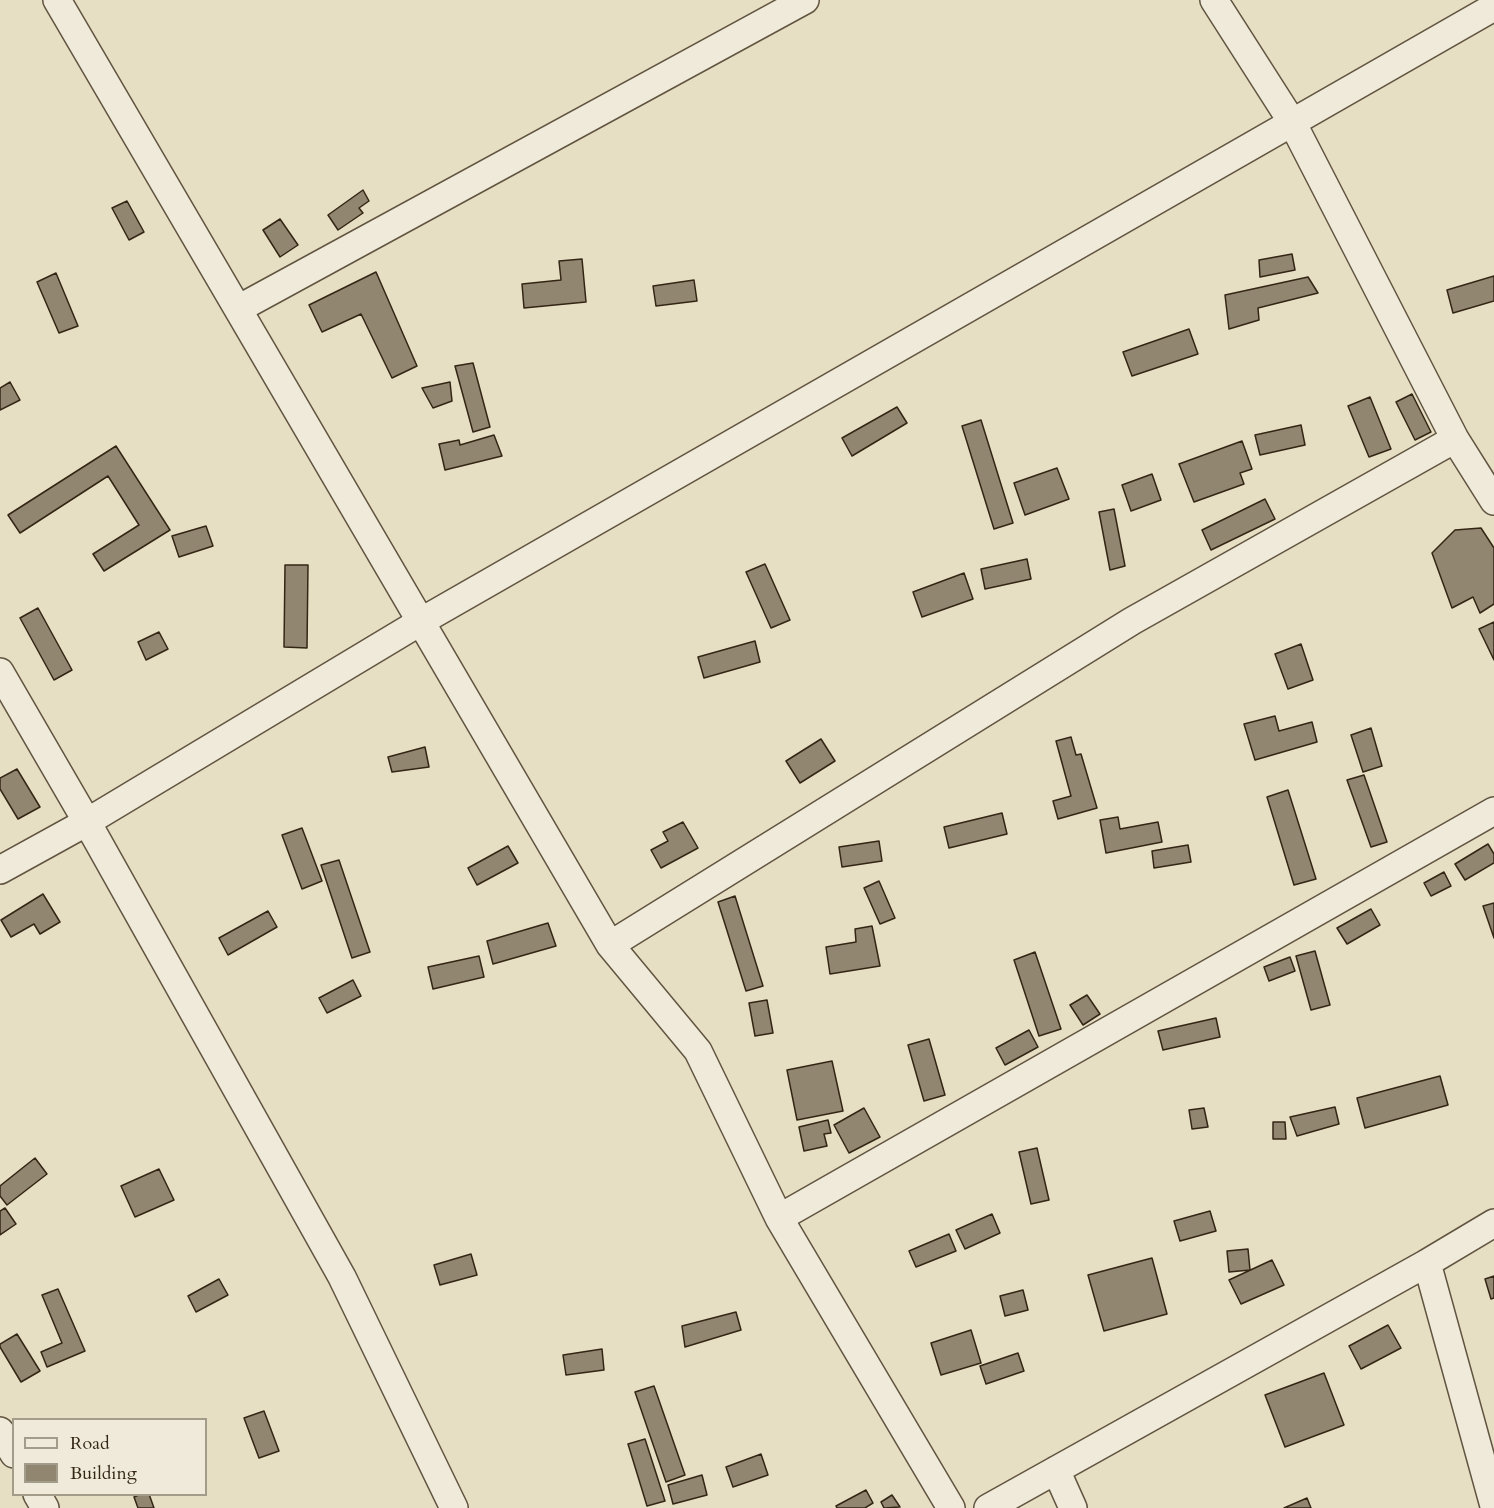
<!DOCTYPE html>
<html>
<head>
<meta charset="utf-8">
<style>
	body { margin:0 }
	#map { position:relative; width:1494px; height:1508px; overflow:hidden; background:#e7dfc4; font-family:Cardo,serif }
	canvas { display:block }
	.legend { position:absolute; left:12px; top:1418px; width:195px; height:78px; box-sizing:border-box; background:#efead9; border:2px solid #a49c8a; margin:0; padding:8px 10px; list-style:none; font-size:18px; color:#342614 }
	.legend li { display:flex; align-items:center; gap:12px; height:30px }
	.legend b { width:30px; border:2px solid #a49c8a }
</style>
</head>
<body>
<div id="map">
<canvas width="1494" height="1508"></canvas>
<ul class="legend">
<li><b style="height:8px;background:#efead9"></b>Road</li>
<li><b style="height:16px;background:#918670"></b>Building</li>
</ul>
</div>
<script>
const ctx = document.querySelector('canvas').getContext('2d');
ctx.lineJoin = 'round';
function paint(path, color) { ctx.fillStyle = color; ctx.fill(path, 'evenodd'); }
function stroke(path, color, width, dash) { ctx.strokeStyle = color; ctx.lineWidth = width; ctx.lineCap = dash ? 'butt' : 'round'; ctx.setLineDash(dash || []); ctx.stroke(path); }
const building = new Path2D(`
	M363,190L369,201L359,208L363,213L338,230L328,215Z
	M127,201L144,232L129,240L112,208Z
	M280,219L298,245L280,257L263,230Z
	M1292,254L1295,270L1260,277L1259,260Z
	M582,259L586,302L524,308L522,284L561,280L559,261Z
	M376,272L417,366L392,378L361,314L322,332L309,305Z
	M56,273L78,326L59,333L37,282Z
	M1494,276V301L1453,313L1447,290Z
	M1308,277L1318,293L1258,308L1259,320L1229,329L1225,295Z
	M694,280L697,301L656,306L653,286Z
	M1189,329L1198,354L1132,376L1123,352Z
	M473,363L490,427L473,432L455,366Z
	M10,382L20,400L0,410V388Z
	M450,382L452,401L433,408L422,388Z
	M1412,394L1431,432L1415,440L1396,402Z
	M1370,397L1391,449L1369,457L1348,406Z
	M897,407L907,423L852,456L842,438Z
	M981,420L1013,523L994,529L962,426Z
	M1301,425L1305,445L1260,455L1255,435Z
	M494,435L502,456L445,470L439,444L459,440L460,445Z
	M1242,441L1252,469L1240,473L1244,484L1194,502L1179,464Z
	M116,446L170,530L104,571L93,554L139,525L108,476L20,533L8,515Z
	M1057,468L1069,499L1025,515L1014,483Z
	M1152,474L1161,500L1131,511L1122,485Z
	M1265,499L1275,519L1211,550L1202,530Z
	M1114,509L1125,566L1110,570L1099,512Z
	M206,526L213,546L179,557L172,536Z
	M1481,528L1494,548V604L1480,613L1473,597L1452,608L1432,553L1455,530Z
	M1027,559L1031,579L985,589L981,569Z
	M765,564L790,620L771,628L746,572Z
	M285,565H308L307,648L284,647Z
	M964,573L973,599L922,617L913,592Z
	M38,608L72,670L54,680L20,618Z
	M1494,622V660L1479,629Z
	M159,632L168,649L146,660L138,642Z
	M755,641L760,662L704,678L698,657Z
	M1301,644L1313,680L1288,689L1275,654Z
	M1275,716L1279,731L1312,722L1317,742L1255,760L1244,724Z
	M1371,728L1382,766L1363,772L1351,735Z
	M1071,737L1076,755L1081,754L1097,808L1058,819L1053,801L1071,796L1056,741Z
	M821,739L835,761L800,783L786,761Z
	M425,747L429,767L392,772L388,757Z
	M17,769L40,807L18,819L0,789V778Z
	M1364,775L1387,842L1371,847L1347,780Z
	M1288,790L1316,879L1294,885L1267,797Z
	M1002,813L1007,834L949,848L944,827Z
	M1118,817L1120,829L1158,822L1162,842L1106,853L1100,820Z
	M683,822L698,848L661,868L651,850L668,841L663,832Z
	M302,828L322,881L302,889L282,835Z
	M879,841L882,861L842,867L839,847Z
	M1488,844L1494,854V863L1465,880L1455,864Z
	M1188,845L1191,862L1154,868L1152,851Z
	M508,846L518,863L477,885L468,868Z
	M339,860L370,952L352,958L321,865Z
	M1444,872L1451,886L1431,896L1424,883Z
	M879,881L895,918L880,924L864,888Z
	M43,894L60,922L40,934L34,924L11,937L1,920Z
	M735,896L763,986L746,991L718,902Z
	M1494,903V938L1483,906Z
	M1371,909L1380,925L1347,944L1337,928Z
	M268,911L277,927L228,955L219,938Z
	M548,923L556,946L493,964L487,941Z
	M872,926L880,966L830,974L826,947L856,942L855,929Z
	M1315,951L1330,1005L1311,1010L1296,956Z
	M1035,952L1061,1029L1039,1036L1014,960Z
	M479,956L484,977L433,989L428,967Z
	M1290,957L1295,971L1269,981L1264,967Z
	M353,980L361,996L327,1013L319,998Z
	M1087,995L1100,1014L1083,1025L1070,1005Z
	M767,1000L773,1033L755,1036L749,1003Z
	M1216,1018L1220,1037L1163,1050L1158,1031Z
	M1029,1030L1038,1047L1005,1065L996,1048Z
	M929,1039L945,1095L924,1101L908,1045Z
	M832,1061L843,1111L797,1120L787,1070Z
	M1440,1076L1448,1105L1365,1128L1357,1098Z
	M1335,1107L1339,1124L1297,1136L1290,1117Z
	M864,1108L880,1137L849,1153L834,1125Z
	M1204,1108L1208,1127L1192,1129L1189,1110Z
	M828,1120L831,1133L824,1134L827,1146L804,1151L799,1127Z
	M1273,1122H1285L1286,1139H1273Z
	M1037,1148L1049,1200L1031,1204L1019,1152Z
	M35,1158L47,1174L7,1205L0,1196V1186Z
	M159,1169L174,1200L135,1217L121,1186Z
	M5,1208L16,1224L0,1235V1211Z
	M1210,1211L1216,1231L1180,1241L1174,1221Z
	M992,1214L1000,1233L965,1249L956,1230Z
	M949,1234L956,1251L916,1267L909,1251Z
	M1248,1249L1250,1270L1229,1272L1227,1251Z
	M471,1254L477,1275L440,1285L434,1265Z
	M1152,1258L1167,1314L1104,1331L1088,1275Z
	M1272,1260L1284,1285L1241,1304L1229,1280Z
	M1494,1276V1298L1491,1299L1485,1279Z
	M219,1279L228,1295L196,1312L188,1296Z
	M58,1289L85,1351L47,1367L41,1352L62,1343L42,1295Z
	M1023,1290L1028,1310L1005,1316L1000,1296Z
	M736,1312L741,1330L685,1347L682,1326Z
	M1388,1325L1401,1348L1361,1369L1349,1346Z
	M971,1330L981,1363L941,1375L931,1343Z
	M17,1334L40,1371L21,1382L0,1347V1344Z
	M602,1349L604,1370L566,1375L563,1355Z
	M1018,1353L1024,1371L986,1384L980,1366Z
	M1324,1373L1344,1425L1285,1447L1265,1395Z
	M654,1386L685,1475L666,1482L635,1392Z
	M264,1411L279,1451L259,1458L244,1418Z
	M645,1439L665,1501L647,1506L628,1444Z
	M761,1454L768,1475L733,1487L726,1467Z
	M702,1475L707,1495L673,1504L668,1485Z
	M866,1490L873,1503L865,1508H837L836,1506Z
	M141,1494H149L154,1508H138L134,1497Z
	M892,1495L900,1507L884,1508L881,1502Z
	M1307,1498L1311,1508H1284Z`);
paint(building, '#918670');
stroke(building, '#342614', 1.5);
const minor = new Path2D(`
	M57,0L610,945L698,1051L779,1218L951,1508
	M1214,0L1292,122L1455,439L1494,501
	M238,309L805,0
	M0,672L87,822L342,1277L454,1508
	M0,870L87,822L420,622L1494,7
	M610,945L1132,621L1455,439
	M779,1218L1494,811
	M1427,1263L1494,1506
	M0,1431L14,1454
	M1056,1470L1073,1508
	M37,1494L45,1508
	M988,1508L1427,1263L1494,1223`);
stroke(minor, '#615440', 30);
stroke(minor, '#efead9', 27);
</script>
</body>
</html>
